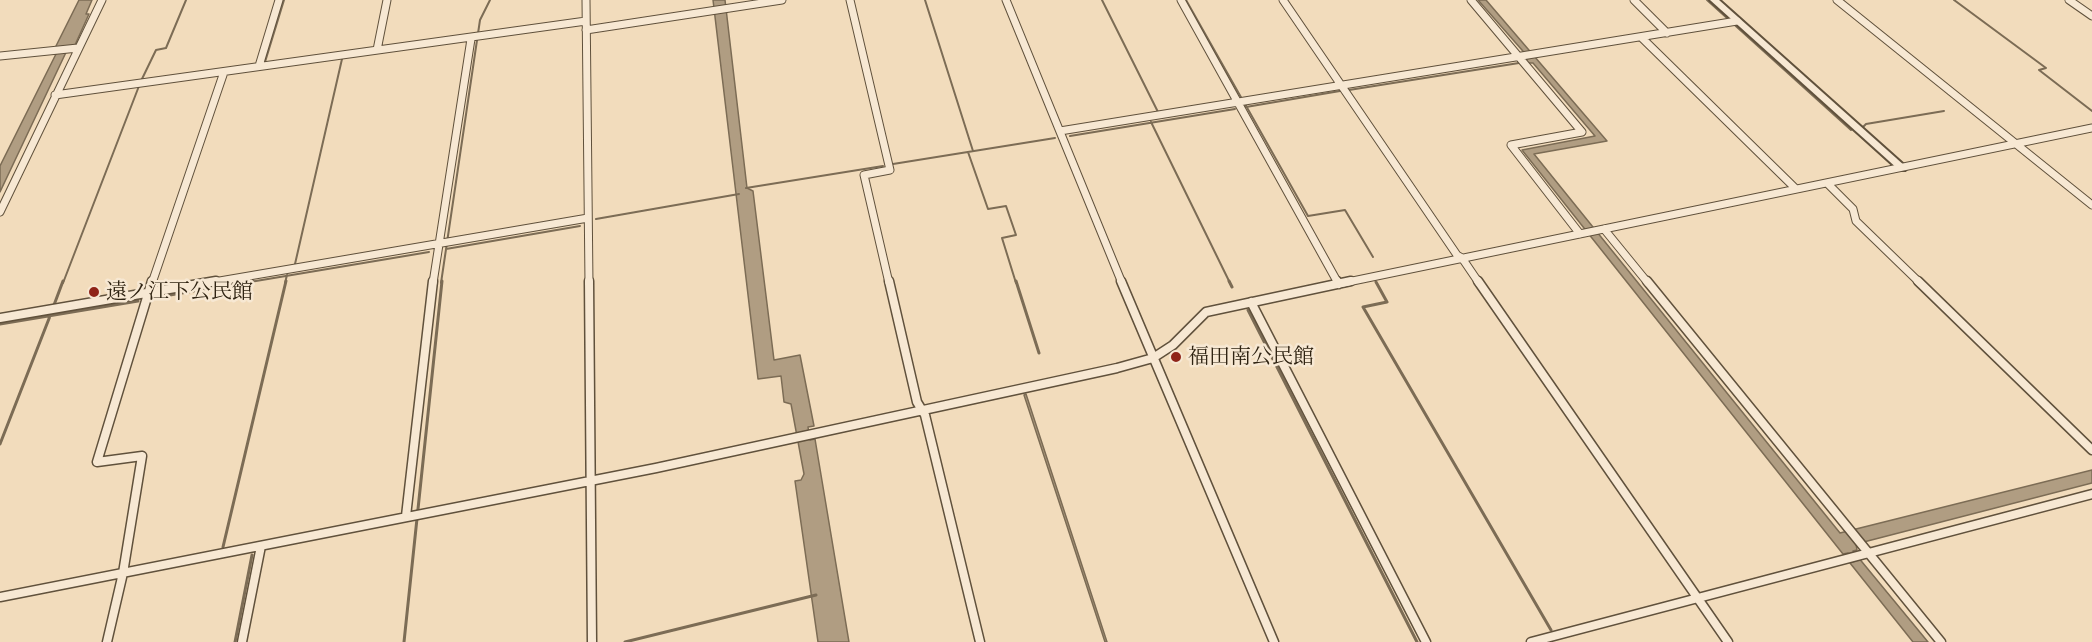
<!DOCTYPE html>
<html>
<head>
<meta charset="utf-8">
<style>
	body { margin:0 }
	canvas { display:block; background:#f2dcbc }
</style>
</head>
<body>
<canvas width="2092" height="642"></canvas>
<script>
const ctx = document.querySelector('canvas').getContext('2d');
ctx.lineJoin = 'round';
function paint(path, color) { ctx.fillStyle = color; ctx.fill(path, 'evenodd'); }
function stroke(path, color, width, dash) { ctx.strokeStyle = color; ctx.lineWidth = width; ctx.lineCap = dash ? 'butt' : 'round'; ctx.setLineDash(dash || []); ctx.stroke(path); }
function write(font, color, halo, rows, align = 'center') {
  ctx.font = font + ' "Old Standard TT","Noto Serif JP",serif'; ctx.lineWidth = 5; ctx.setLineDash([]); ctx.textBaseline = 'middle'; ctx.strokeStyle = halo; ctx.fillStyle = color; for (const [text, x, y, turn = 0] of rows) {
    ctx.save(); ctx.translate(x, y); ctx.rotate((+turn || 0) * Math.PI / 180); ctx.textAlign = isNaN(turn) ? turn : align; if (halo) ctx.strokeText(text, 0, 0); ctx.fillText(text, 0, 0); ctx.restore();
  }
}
const water = new Path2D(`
	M79,0H92L86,14H89L75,45L69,46L0,192V166L59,48H55Z
	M713,0H725L747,188L753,191L774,360L800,355L814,426L808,427L810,440L815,439L849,642H818L795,481L801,480L804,474L791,404L784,402L781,376L758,379Z
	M1478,0H1486L1607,141L1534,154L1840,533L2092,470V483L1856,544L1857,550L1853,551L1928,642H1913L1850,563L1855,561L1848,553L1843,554L1522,150L1595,136L1533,63H1518L1529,58Z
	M1026,394L1107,642H1105L1024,395Z`);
paint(water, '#b09d82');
stroke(water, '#7c6c55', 1.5);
stroke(new Path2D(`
	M925,0L973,151
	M1102,0L1158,112
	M1186,0L1242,99
	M1707,0L1851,130
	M1954,0L2046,68L2039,70L2092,111
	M265,62L284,0
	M141,81L156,50L166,48L186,0
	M1349,90L1519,63
	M1245,104L1308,216L1345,210L1373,257
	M1246,107L1340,91
	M1151,122L1230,283
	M1863,127L1866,124L1944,111
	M1070,136L1235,109
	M968,152L988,209L1006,206L1016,235L1002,238L1016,283
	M893,164L1055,138
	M746,188L883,166
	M596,219L739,194
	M446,249L580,226
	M295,264L342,59
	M63,283L139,86
	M244,283L429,252
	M285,283L287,275
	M441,283L480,20L490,0`), '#7c6c55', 2);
stroke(new Path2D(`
	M1016,281L1039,353
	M1229,281L1232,287
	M1376,282L1387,302L1363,307L1551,630
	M152,298L253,281
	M54,305L63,281
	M1248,310L1417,642
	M0,324L138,301
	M0,444L52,311
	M223,547L286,281
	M235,642L252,555
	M404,642L442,281
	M625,642L816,595`), '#7c6c55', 3);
const minorFar1 = new Path2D(`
	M586,0L589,283
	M850,0L890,170L864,175L889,283
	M1006,0L1122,283
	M1181,0L1338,283
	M1283,0L1457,255L1462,258L1479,283
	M1471,0L1582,132L1511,145L1580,234
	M1634,0L1667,33
	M1837,0L2092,205
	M2069,0L2092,16
	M586,30L782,0
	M1641,37L1796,189
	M377,50L387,0
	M0,56L78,48
	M259,66L279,0
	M55,95L586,21
	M1060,131L1737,21
	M1827,183L1853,209L1856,221L1920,283
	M0,212L102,0
	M1604,229L1648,283
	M152,283L224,72
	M208,283L588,218
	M433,283L471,39
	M1343,283L2092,128`);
const minor = new Path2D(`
	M589,281L592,642
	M889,281L917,402L925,415L980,642
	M1121,281L1274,642
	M1337,281L1339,284
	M1478,281L1728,642
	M1647,281L1941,642
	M1918,281L2092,450
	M1251,302L1426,642
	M0,318L216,281
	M406,516L433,281
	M0,597L656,468L1117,368L1153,358L1173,345L1206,312L1351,281
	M107,642L123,573L142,456L97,462L152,281
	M242,642L261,546
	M1531,642L2092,494`);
const tertiary = new Path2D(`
	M1710,0H1719L1905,166L1907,168L1905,170H1899Z`);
stroke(minorFar1, '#60513c', 9);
stroke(minor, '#60513c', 11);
stroke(tertiary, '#60513c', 4);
stroke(minorFar1, '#f7e8d3', 7);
stroke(minor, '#f7e8d3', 8);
paint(tertiary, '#f7e8d3');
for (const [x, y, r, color] of [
	[94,292,6,"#8f2418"],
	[1176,357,6,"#8f2418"]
]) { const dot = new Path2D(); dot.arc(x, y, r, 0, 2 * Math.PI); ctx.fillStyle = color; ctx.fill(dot); stroke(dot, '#f7e8d3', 2); }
write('21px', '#2f2312', '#f7e8d3', [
	["遠ノ江下公民館",106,292],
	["福田南公民館",1188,357]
], 'left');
</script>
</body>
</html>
